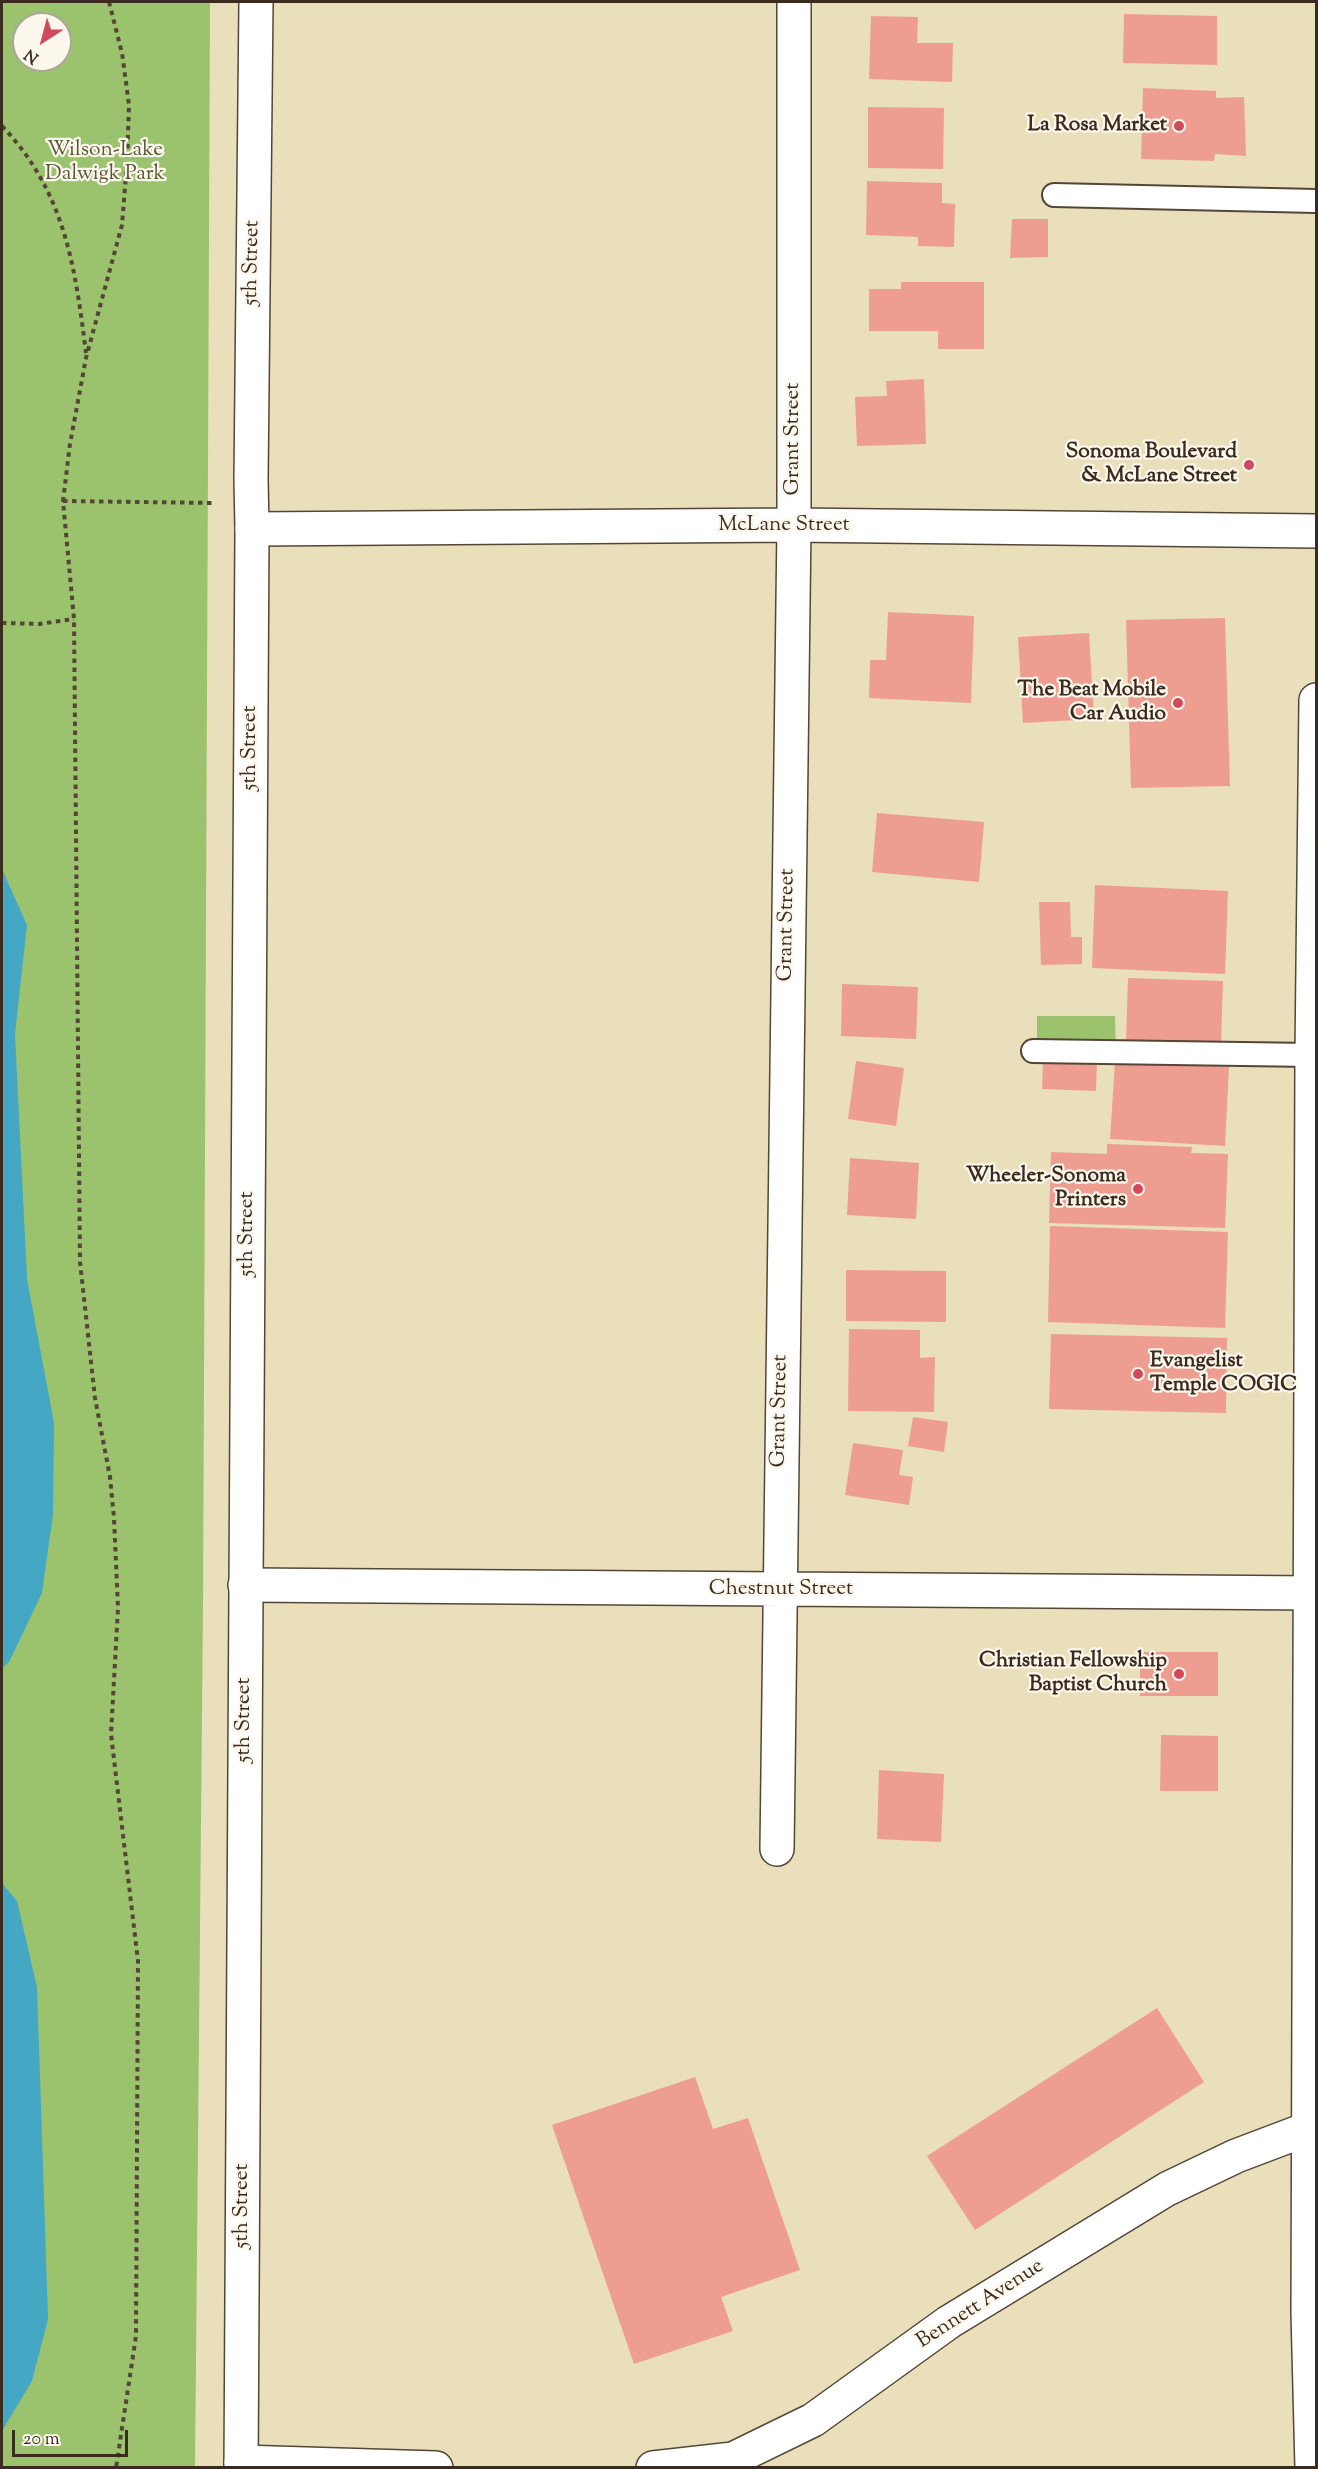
<!DOCTYPE html>
<html>
<head>
<meta charset="utf-8">
<style>
	body { margin:0 }
	#map { position:relative; width:1318px; height:2469px; overflow:hidden; background:#e9dfbb; font-family:"Sorts Mill Goudy",serif }
	canvas { display:block }
	.frame { position:absolute; inset:0; border:3px solid #3b2a1e; pointer-events:none }
	.north { position:absolute; left:12px; top:12px; width:60px; height:60px; box-sizing:border-box; background:#fbf7ec; border:2px solid #aea59a; border-radius:50%; rotate:216deg; font-size:16px; font-weight:700; line-height:24px; text-align:center; color:#3b2a1e }
	.north::after { content:''; display:block; margin:auto; width:21px; height:27px; background:#d1495b; clip-path:polygon(50% 0,100% 100%,50% 72%,0 100%) }
	.scale { position:absolute; left:12px; top:2430px; width:116px; height:27px; box-sizing:border-box; border:3px solid #3b2a1e; border-top:0; padding-left:8px; font-size:18px; line-height:21px; white-space:nowrap; color:#3b2a1e; -webkit-text-stroke:4px #fbf7ec; paint-order:stroke }
</style>
</head>
<body>
<div id="map">
<canvas width="1318" height="2469"></canvas>
<div class="frame"></div>
<div class="north">N</div>
<div class="scale">20 m</div>
</div>
<script>
const ctx = document.querySelector('canvas').getContext('2d');
ctx.lineJoin = 'round';
function paint(path, color) { ctx.fillStyle = color; ctx.fill(path, 'evenodd'); }
function stroke(path, color, width, dash) { ctx.strokeStyle = color; ctx.lineWidth = width; ctx.lineCap = dash ? 'butt' : 'round'; ctx.setLineDash(dash || []); ctx.stroke(path); }
function write(font, color, halo, rows, align = 'center') {
  ctx.font = font + ' "Sorts Mill Goudy",serif'; ctx.lineWidth = 4.5; ctx.setLineDash([]); ctx.textBaseline = 'middle'; ctx.strokeStyle = halo; ctx.fillStyle = color; for (const [text, x, y, turn = 0] of rows) {
    ctx.save(); ctx.translate(x, y); ctx.rotate((+turn || 0) * Math.PI / 180); ctx.textAlign = isNaN(turn) ? turn : align; if (halo) ctx.strokeText(text, 0, 0); ctx.fillText(text, 0, 0); ctx.restore();
  }
}
paint(new Path2D(`
	M2,2H210L203,1605L195,2467L2,2468ZM24,24H60V60H24Z
	M1037,1016H1115L1116,1051L1037,1052Z`), '#9bc26d');
paint(new Path2D(`
	M2,869L27,925L15,1034L27,1279L54,1423L53,1514L42,1593L9,1662L2,1668Z
	M2,1883L17,1901L37,1987L48,2319L32,2381L2,2431Z`), '#44a7c4');
paint(new Path2D(`
	M1124,14L1217,16V65L1123,63Z
	M871,16L918,17L917,43H953L952,82L869,79Z
	M1143,88L1216,91V98L1244,97L1246,156L1215,154L1214,161L1141,159Z
	M868,107L944,108L943,169L868,168Z
	M867,181L942,183V203L955,204L954,247L918,246V237L866,235Z
	M1012,219H1048V257L1010,258Z
	M901,282H984V349H938V331H869V289H901Z
	M924,379L926,444L857,446L855,397L887,396L886,381Z
	M888,612L974,616L971,703L869,698L870,660H886Z
	M1225,618L1230,786L1131,788L1126,620Z
	M1089,633L1094,719L1023,723L1018,637Z
	M877,813L984,822L979,882L872,872Z
	M1095,885L1228,891L1225,974L1092,968Z
	M1039,902H1070L1071,937H1082V964L1041,965Z
	M1128,978L1223,981L1221,1043L1126,1040Z
	M842,984L918,987L916,1039L841,1036Z
	M1043,1060L1097,1062L1096,1091L1042,1089Z
	M856,1061L904,1068L896,1126L848,1119Z
	M1115,1062L1229,1067L1225,1146L1110,1139Z
	M1107,1144L1192,1147L1191,1153L1228,1154L1225,1228L1049,1223L1051,1152L1107,1154Z
	M850,1158L919,1163L916,1219L847,1215Z
	M1050,1226L1228,1232L1225,1328L1048,1322Z
	M846,1270L946,1271V1322L846,1321Z
	M849,1329L920,1330V1358L935,1357L934,1412L848,1411Z
	M1051,1334L1227,1338L1226,1413L1049,1409Z
	M913,1417L948,1422L944,1452L908,1446Z
	M853,1443L903,1450L899,1475L913,1477L909,1505L845,1495Z
	M1140,1652H1218V1696H1140Z
	M1161,1735L1218,1736V1791H1160Z
	M879,1770L944,1774L941,1842L877,1839Z
	M1157,2008L1204,2082L975,2230L927,2156Z
	M695,2077L713,2129L748,2118L800,2270L721,2297L733,2331L634,2364L552,2125Z`), '#ee9e91');
const lane = new Path2D(`
	M1054,195L1316,201
	M1033,1051L1312,1055`);
const street = new Path2D(`
	M252,529L794,525L1316,531
	M245,1585L1316,1593
	M777,1849L794,525V2
	M241,2462L436,2468
	M653,2468L733,2459L813,2420L949,2322L1167,2189L1236,2156L1310,2128`);
const secondary = new Path2D(`
	M241,2468L252,529L251,479L256,2`);
const primary = new Path2D(`
	M1312,2468L1308,2312L1312,1055L1316,700`);
stroke(lane, '#554536', 26);
stroke(street, '#554536', 36);
stroke(secondary, '#554536', 36);
stroke(primary, '#554536', 36);
stroke(new Path2D(`
	M109,2L122,53L129,105L127,163L122,225L86,358L70,444L63,501L74,619L80,1262L95,1398L110,1477L114,1518L118,1608L111,1734L138,1961L136,2336L116,2468
	M2,126C65,192 75,266 86,353
	M63,501L215,503
	M2,623L39,624L74,619`), '#554536', 4, [4.5, 4.5]);
stroke(lane, '#fff', 22);
stroke(street, '#fff', 33);
stroke(secondary, '#fff', 33);
stroke(primary, '#fff', 33);
for (const [x, y, r, color] of [
	[1179,126,6,"#d1495b"],
	[1249,465,6,"#d1495b"],
	[1178,703,6,"#d1495b"],
	[1138,1189,6,"#d1495b"],
	[1138,1374,6,"#d1495b"],
	[1179,1674,6,"#d1495b"]
]) { const dot = new Path2D(); dot.arc(x, y, r, 0, 2 * Math.PI); ctx.fillStyle = color; ctx.fill(dot); stroke(dot, '#fbf7ec', 2); }
write('bold 21px', '#3b2a1e', '#fbf7ec', [
	["La Rosa Market",1167,126],
	["Sonoma Boulevard",1237,453],
	["& McLane Street",1237,477],
	["The Beat Mobile",1166,691],
	["Car Audio",1166,715],
	["Wheeler-Sonoma",1126,1177],
	["Printers",1126,1201],
	["Evangelist",1150,1362,"left"],
	["Temple COGIC",1150,1386,"left"],
	["Christian Fellowship",1167,1662],
	["Baptist Church",1167,1686]
], 'right');
write('21px', '#585836', '#fbf7ec', [
	["Wilson-Lake",105,151],
	["Dalwigk Park",105,175]
]);
write('21px', '#3b2a1e', '#fbf7ec', [
	["5th Street",253,263,-89],
	["Grant Street",794,439,-90],
	["McLane Street",784,526],
	["5th Street",251,748,-90],
	["Grant Street",788,925,-89],
	["5th Street",248,1234,-90],
	["Grant Street",781,1411,-89],
	["Chestnut Street",781,1590],
	["5th Street",245,1720,-90],
	["5th Street",243,2206,-90],
	["Bennett Avenue",981,2305,-33]
]);
</script>
</body>
</html>
